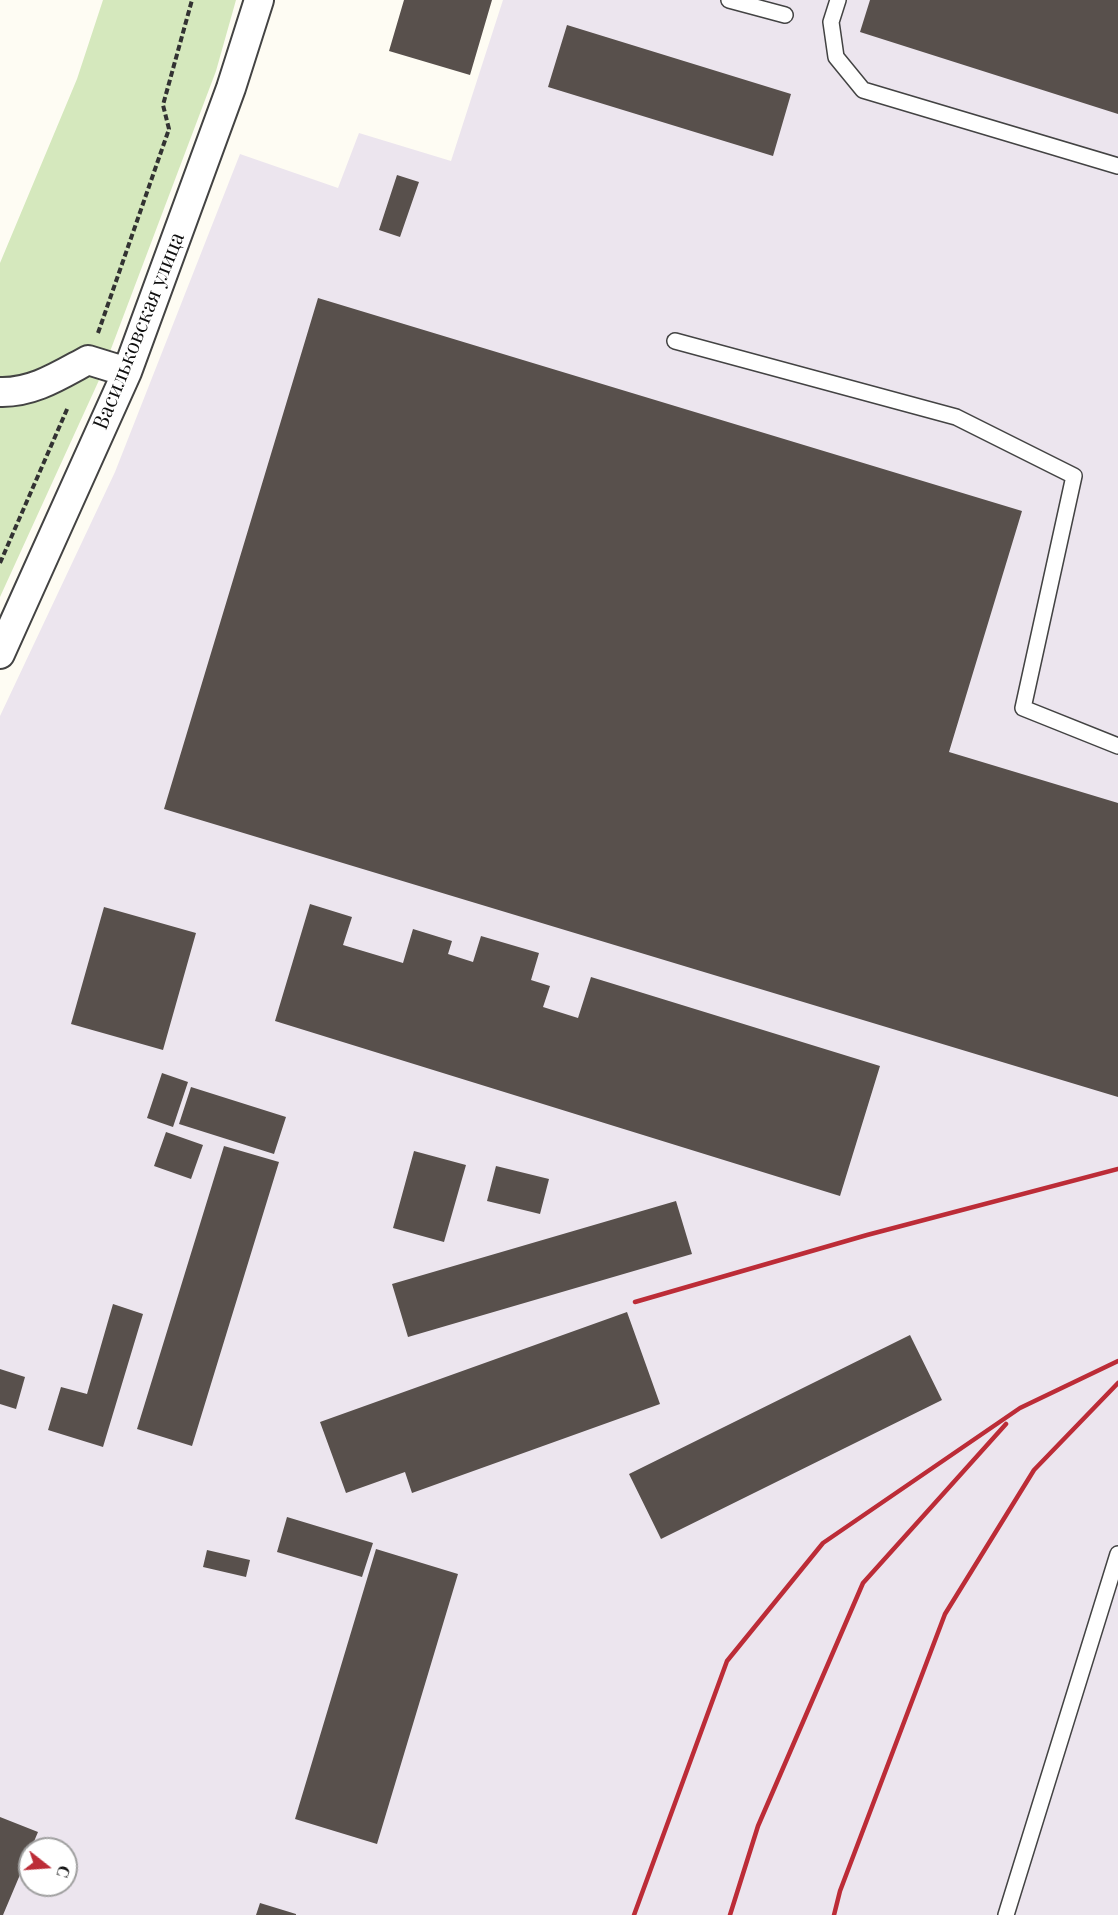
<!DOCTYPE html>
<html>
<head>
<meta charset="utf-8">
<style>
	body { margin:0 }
	#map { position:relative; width:1118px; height:1915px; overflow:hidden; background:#fefcf3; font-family:"Playfair Display",serif }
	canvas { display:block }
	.north { position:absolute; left:18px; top:1837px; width:60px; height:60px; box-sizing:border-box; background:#fff; border:2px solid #9f9f9f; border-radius:50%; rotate:107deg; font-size:16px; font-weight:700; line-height:24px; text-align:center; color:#101010 }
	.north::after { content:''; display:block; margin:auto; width:21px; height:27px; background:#bc2c37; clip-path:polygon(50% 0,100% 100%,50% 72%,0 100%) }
</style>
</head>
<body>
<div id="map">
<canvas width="1118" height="1915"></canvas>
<div class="north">С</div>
</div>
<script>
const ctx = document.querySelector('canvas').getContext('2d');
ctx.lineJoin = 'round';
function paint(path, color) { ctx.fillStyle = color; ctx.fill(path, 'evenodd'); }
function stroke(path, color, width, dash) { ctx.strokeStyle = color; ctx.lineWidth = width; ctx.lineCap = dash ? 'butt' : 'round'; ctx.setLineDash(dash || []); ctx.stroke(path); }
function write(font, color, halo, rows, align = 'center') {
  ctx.font = font + ' "Playfair Display",serif'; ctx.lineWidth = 6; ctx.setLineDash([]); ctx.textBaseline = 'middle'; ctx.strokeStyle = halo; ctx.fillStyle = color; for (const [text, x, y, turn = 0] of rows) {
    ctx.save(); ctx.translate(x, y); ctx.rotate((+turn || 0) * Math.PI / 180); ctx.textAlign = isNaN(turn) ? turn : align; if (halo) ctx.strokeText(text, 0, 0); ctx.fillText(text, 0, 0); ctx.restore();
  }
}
paint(new Path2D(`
	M503,0H1118V1915H0V716L115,472L240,154L338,188L359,133L451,161ZM30,1849H66V1885H30Z`), '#ece5ee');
paint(new Path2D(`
	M103,0H236L216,71L100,378L0,597V263L77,79Z`), '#d5e8bd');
paint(new Path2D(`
	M404,0H492L470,75L389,51Z
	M870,0H1118V114L860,32Z
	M567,25L791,94L773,156L548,87Z
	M397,175L419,182L400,237L379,230Z
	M318,298L1022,511L949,752L1118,803V1097L164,809Z
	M310,904L352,917L343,945L403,963L413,929L452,941L448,954L473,962L481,936L539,953L531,980L550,986L543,1007L578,1018L591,977L880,1066L840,1196L275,1021Z
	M104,907L196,933L163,1050L71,1024Z
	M162,1073L188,1082L173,1127L147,1118Z
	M191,1087L286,1117L274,1154L179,1124Z
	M166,1132L203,1145L191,1179L154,1166Z
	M224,1146L279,1162L192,1446L137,1429Z
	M414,1151L466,1165L444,1242L393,1228Z
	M496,1166L549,1179L540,1214L487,1201Z
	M676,1201L692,1254L408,1337L392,1284Z
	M113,1304L143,1314L103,1447L48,1430L61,1387L87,1394Z
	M627,1312L660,1404L412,1493L405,1472L346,1493L320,1422Z
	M910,1335L942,1400L661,1539L629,1474Z
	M0,1369L25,1377L16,1409L0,1404Z
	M287,1517L373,1543L362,1577L277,1552Z
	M376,1549L458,1574L377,1844L295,1819Z
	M207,1550L250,1560L246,1577L203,1567Z
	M0,1817L38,1832L3,1915H0Z
	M260,1903L296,1914V1915H256Z`), '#58504c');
const lane = new Path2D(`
	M729,0L785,15
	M838,0L831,22L836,57L863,90L1118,166
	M675,341L956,417L1074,476L1023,708L1118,746
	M1006,1915L1118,1554`);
const street = new Path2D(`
	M0,392C33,393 60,375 88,360L127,372
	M0,654L127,372L231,88L259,0`);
stroke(lane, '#434343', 18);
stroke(street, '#434343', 32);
stroke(new Path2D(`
	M98,333L169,129L163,105L192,0
	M0,563L68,407`), '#323232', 4, [6, 3]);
stroke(lane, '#fff', 15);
stroke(street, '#fff', 28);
stroke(new Path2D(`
	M635,1302L867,1235L1118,1169
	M634,1915L727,1661L823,1543L1020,1408L1118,1361
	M730,1915L758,1826L863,1583L1006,1424
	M834,1915L840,1891L945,1614L1034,1470L1118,1383`), '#bc2c37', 4.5);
write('21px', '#101010', '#fff', [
	["Васильковская улица",139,331,-68]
]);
</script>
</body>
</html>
